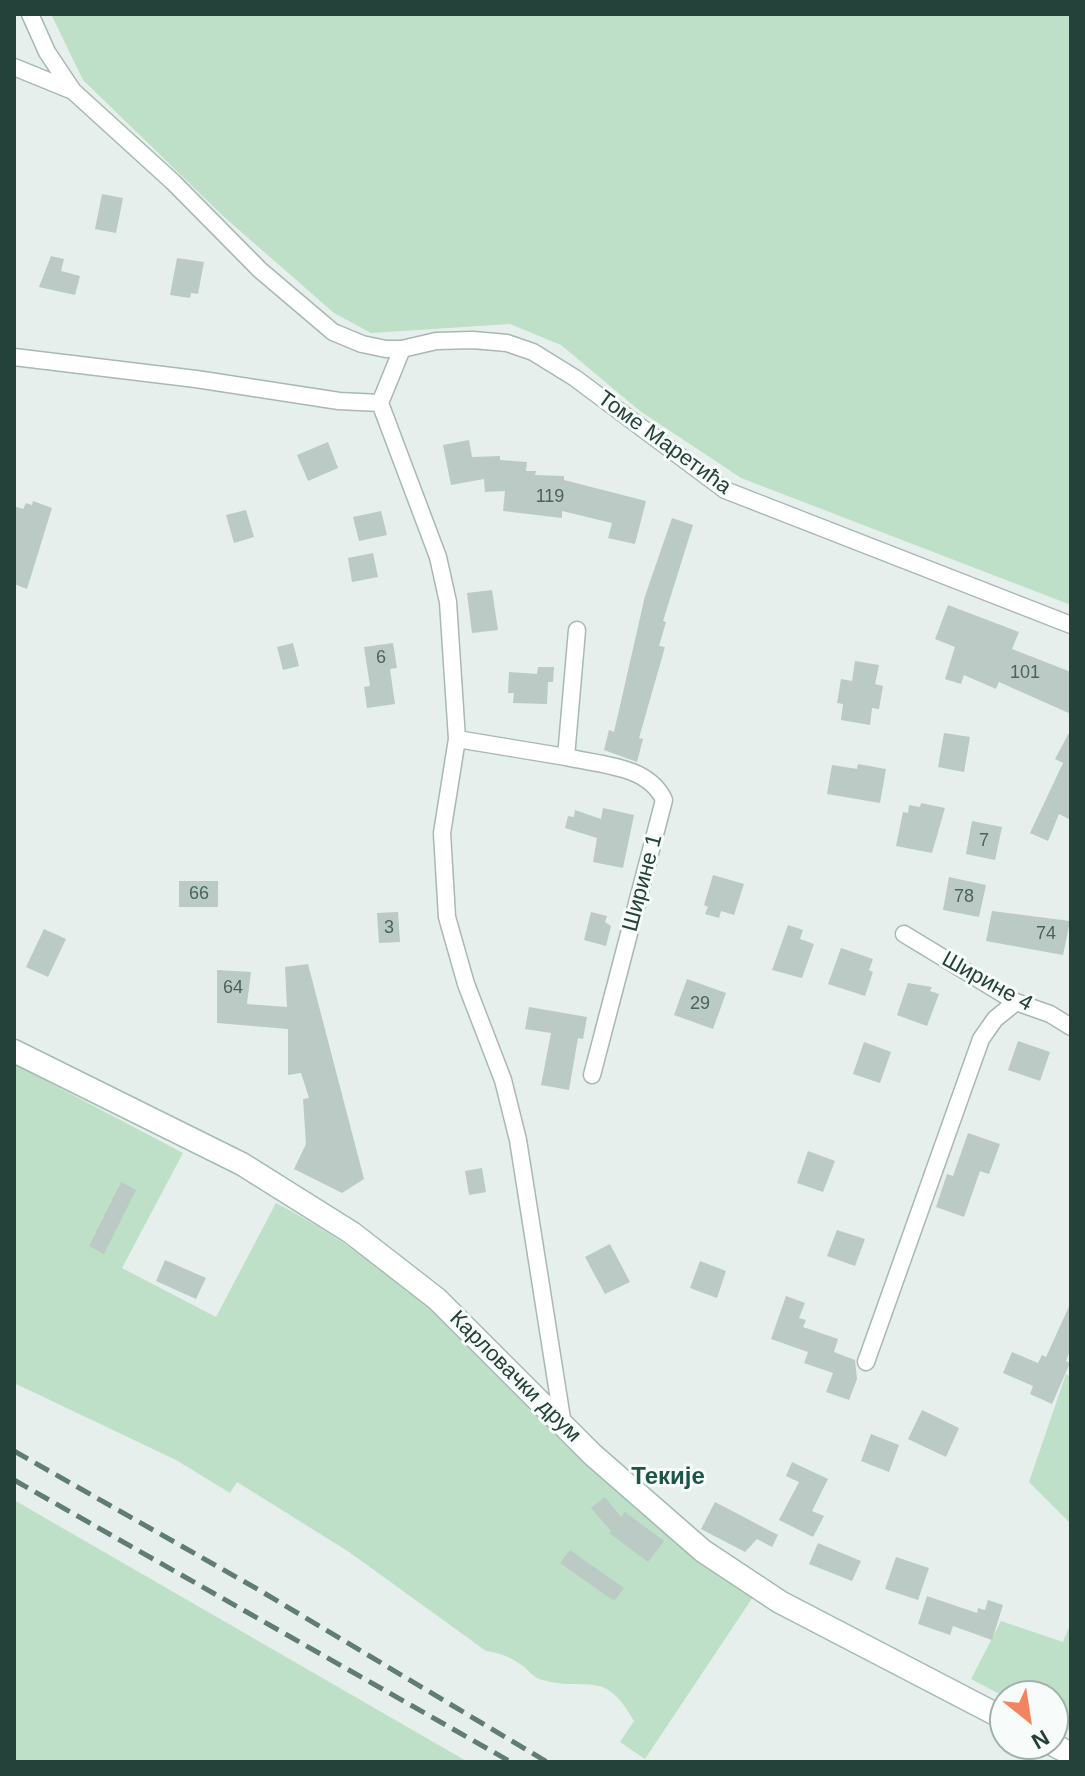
<!DOCTYPE html>
<html>
<head>
<meta charset="utf-8">
<style>
	body { margin:0 }
	#map { position:relative; width:1085px; height:1776px; overflow:hidden; background:#e6efeb; font-family:Helvetica,sans-serif }
	canvas { display:block }
	.frame { position:absolute; inset:0; border:16px solid #24423a; pointer-events:none }
	.north { position:absolute; left:989px; top:1680px; width:80px; height:80px; box-sizing:border-box; background:#f7fbf9; border:2px solid #a3b1ad; border-radius:50%; rotate:150deg; font-size:22px; font-weight:700; line-height:32px; text-align:center; color:#24423a }
	.north::after { content:''; display:block; margin:auto; width:28px; height:36px; background:#f4845f; clip-path:polygon(50% 0,100% 100%,50% 72%,0 100%) }
</style>
</head>
<body>
<div id="map">
<canvas width="1085" height="1776"></canvas>
<div class="frame"></div>
<div class="north">N</div>
</div>
<script>
const ctx = document.querySelector('canvas').getContext('2d');
ctx.lineJoin = 'round';
function paint(path, color) { ctx.fillStyle = color; ctx.fill(path, 'evenodd'); }
function stroke(path, color, width, dash) { ctx.strokeStyle = color; ctx.lineWidth = width; ctx.lineCap = dash ? 'butt' : 'round'; ctx.setLineDash(dash || []); ctx.stroke(path); }
function write(font, color, halo, rows, align = 'center') {
  ctx.font = font + ' Helvetica,sans-serif'; ctx.lineWidth = 6; ctx.setLineDash([]); ctx.textBaseline = 'middle'; ctx.strokeStyle = halo; ctx.fillStyle = color; for (const [text, x, y, turn = 0] of rows) {
    ctx.save(); ctx.translate(x, y); ctx.rotate((+turn || 0) * Math.PI / 180); ctx.textAlign = isNaN(turn) ? turn : align; if (halo) ctx.strokeText(text, 0, 0); ctx.fillText(text, 0, 0); ctx.restore();
  }
}
paint(new Path2D(`
	M51,14H1071V605L741,478L640,411L561,345L510,324L371,333L334,313L223,216L83,80Z
	M14,1064L183,1153L122,1268L216,1317L276,1203C374,1254 450,1324 531,1397C605,1464 679,1530 753,1597L645,1759L620,1742L634,1721C603,1666 589,1694 539,1679C532,1676 527,1668 520,1664C509,1656 499,1653 486,1651L349,1552L237,1482L230,1493L176,1460L14,1383Z
	M1066,1374L1071,1377V1524L1029,1482Z
	M14,1500L468,1762H14Z
	M1001,1621L1063,1642L1071,1622V1731L1053,1722V1696L1005,1697L971,1679Z`), '#bfe0c8');
paint(new Path2D(`
	M102,194L123,198L116,233L95,229Z
	M51,256L64,259L61,271L80,276L75,295L39,287Z
	M177,258L204,262L198,294L191,293L190,298L170,295Z
	M469,440L472,457L500,456V460L527,462L526,471H536L535,475L564,476V480L646,501L635,544L608,538L612,523L562,511V518L503,511L505,491L485,492L484,479L451,485L443,445Z
	M328,442L338,468L308,481L297,455Z
	M33,501L52,508L27,589L14,584V506L23,509L26,503L32,505Z
	M246,510L254,537L234,543L226,515Z
	M381,511L387,535L359,541L353,517Z
	M672,518L693,525L663,621L666,622L659,646L665,647L639,738L643,739L637,762L604,750L609,730L614,732L645,596Z
	M373,553L378,577L352,582L348,558Z
	M492,590L498,630L472,633L467,593Z
	M948,605L1019,632L1012,649L1071,672V714L999,682L996,689L964,675L961,684L945,679L955,647L935,639Z
	M293,643L299,666L283,670L277,647Z
	M393,643L397,668L390,669L395,704L367,708L364,687L370,686L364,647Z
	M855,661L879,665L875,684L883,686L879,709L872,708L870,725L841,720L843,704L837,703L841,679L852,681Z
	M538,667H554L553,682H548L547,704L513,703L514,693H508L509,672L537,674Z
	M1071,729V820L1059,814L1048,841L1030,833L1063,763L1055,759Z
	M944,733L970,737L964,772L938,767Z
	M858,764L886,769L880,803L827,794L832,765L857,769Z
	M921,803L945,808L932,853L896,846L903,812L908,813L909,805L920,807Z
	M603,808L634,815L623,868L593,862L597,838L565,828L568,816L574,817L575,810L601,819Z
	M972,821L1002,827L995,860L966,854Z
	M713,875L744,884L734,915L721,911L719,918L705,914L708,907L704,905Z
	M949,877L986,885L979,917L943,910Z
	M179,881H218V907H179Z
	M992,911L1070,921L1063,955L986,941Z
	M398,912L400,942L379,943L377,913Z
	M591,912L607,916L605,922L611,926L606,946L584,940Z
	M788,925L803,930L800,939L814,944L802,978L772,970Z
	M44,929L66,939L48,977L26,967Z
	M841,948L873,959L869,970L873,972L865,996L828,984Z
	M308,964L364,1179L342,1193L294,1169L306,1144L303,1099L309,1098L301,1073L288,1075V1029L217,1023V970L251,972L247,1004L287,1007L285,967Z
	M687,979L726,993L713,1029L674,1015Z
	M908,983L932,987L930,991L939,994L927,1026L897,1015Z
	M529,1007L587,1017L583,1039L578,1038L569,1090L541,1085L551,1033L525,1029Z
	M1018,1041L1050,1052L1040,1081L1008,1070Z
	M864,1042L891,1052L880,1083L853,1074Z
	M968,1133L1000,1144L989,1174L980,1171L964,1217L936,1207L947,1174L953,1176Z
	M808,1151L835,1161L823,1192L797,1183Z
	M482,1168L486,1192L469,1195L465,1171Z
	M121,1182L136,1190L104,1254L89,1246Z
	M837,1230L865,1239L855,1266L827,1256Z
	M610,1244L630,1282L605,1294L585,1257Z
	M165,1260L206,1278L196,1299L156,1281Z
	M700,1261L726,1271L717,1298L690,1288Z
	M786,1296L805,1303L799,1318L806,1320L803,1327L838,1339L834,1352L855,1360L857,1379L849,1400L826,1392L833,1373L804,1363L808,1352L771,1339Z
	M1071,1302V1348L1066,1361L1070,1363L1052,1404L1030,1394L1033,1386L1003,1373L1012,1352L1038,1363L1042,1355L1046,1357Z
	M922,1410L959,1428L946,1457L908,1439Z
	M871,1434L899,1445L889,1472L861,1461Z
	M792,1462L828,1479L812,1511L824,1516L813,1537L779,1520L799,1482L786,1476Z
	M605,1497L621,1517L625,1512L664,1541L648,1562L609,1533L611,1531L591,1508Z
	M715,1502L778,1535L772,1547L757,1539L745,1552L701,1529Z
	M818,1543L861,1561L852,1581L809,1564Z
	M570,1550L624,1588L614,1601L560,1563Z
	M896,1557L929,1568L918,1600L885,1589Z
	M927,1596L977,1613L978,1608L985,1610L988,1600L1003,1605L992,1640L953,1626L950,1635L918,1624Z`), '#bbcac4');
const street = new Path2D(`
	M30,14L47,52L73,91L173,182L260,270L333,332L362,344L386,349H402L436,341L473,340L507,343L533,352L575,378L725,490L1071,625
	M14,67L73,91
	M14,357L196,379L339,401L380,403
	M380,403L438,557L448,602L457,739L442,833L447,917L466,984L503,1080L518,1140L563,1425
	M380,403L402,349
	M457,739L566,757L577,630
	M566,757C600,765 648,765 664,800L592,1075
	M904,934L1016,1002L1050,1014L1071,1027
	M866,1362L981,1039L995,1019L1016,1002`);
const secondary = new Path2D(`
	M14,1051L242,1164L352,1233L437,1299L593,1455L703,1551L780,1602L1005,1719
	M1052,1744L1071,1754`);
stroke(street, '#a8b8b2', 19);
stroke(secondary, '#a4bbb3', 25);
stroke(street, '#fff', 16);
stroke(secondary, '#fff', 22);
stroke(new Path2D(`
	M14,1451L259,1590L547,1762
	M14,1480L511,1762`), '#5f7d75', 5, [16, 8]);
write('18px', '#4a645c', null, [
	["119",550,497],
	["6",381,658],
	["101",1025,673],
	["7",984,841],
	["66",199,894],
	["78",964,897],
	["3",389,928],
	["74",1046,934],
	["64",233,988],
	["29",700,1004]
]);
write('22px', '#24423a', '#f7fbf9', [
	["Томе Маретића",664,443,36],
	["Ширине 1",643,883,-75],
	["Ширине 4",987,982,29],
	["Карловачки друм",515,1377,45]
]);
write('bold 24px', '#1f5548', '#f7fbf9', [
	["Текије",668,1477]
]);
</script>
</body>
</html>
